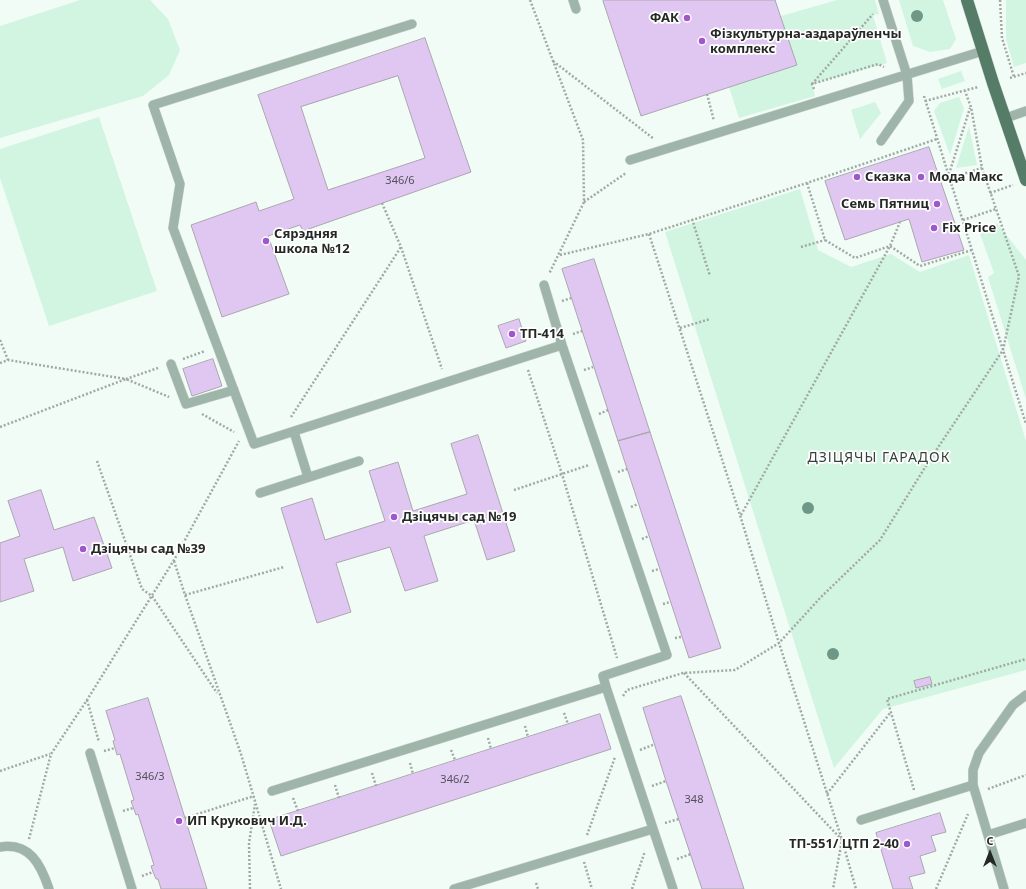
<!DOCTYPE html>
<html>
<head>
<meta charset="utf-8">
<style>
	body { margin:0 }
	#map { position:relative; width:1026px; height:889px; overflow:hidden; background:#f1fcf6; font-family:"Noto Sans",sans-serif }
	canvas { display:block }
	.north { position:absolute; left:970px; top:833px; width:40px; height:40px; -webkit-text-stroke:3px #fff; paint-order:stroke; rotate:0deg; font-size:11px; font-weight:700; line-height:16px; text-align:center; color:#252926 }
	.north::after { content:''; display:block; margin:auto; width:14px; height:18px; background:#252926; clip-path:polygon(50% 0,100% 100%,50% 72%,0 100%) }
</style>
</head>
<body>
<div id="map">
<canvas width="1026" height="889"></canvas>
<div class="north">С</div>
</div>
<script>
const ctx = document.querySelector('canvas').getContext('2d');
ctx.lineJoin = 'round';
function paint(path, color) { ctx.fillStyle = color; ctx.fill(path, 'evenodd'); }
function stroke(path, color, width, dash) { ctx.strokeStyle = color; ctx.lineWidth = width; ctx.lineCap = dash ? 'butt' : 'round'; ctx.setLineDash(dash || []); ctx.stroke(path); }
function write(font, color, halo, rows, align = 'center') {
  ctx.font = font + ' "Noto Sans",sans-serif'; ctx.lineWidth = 3.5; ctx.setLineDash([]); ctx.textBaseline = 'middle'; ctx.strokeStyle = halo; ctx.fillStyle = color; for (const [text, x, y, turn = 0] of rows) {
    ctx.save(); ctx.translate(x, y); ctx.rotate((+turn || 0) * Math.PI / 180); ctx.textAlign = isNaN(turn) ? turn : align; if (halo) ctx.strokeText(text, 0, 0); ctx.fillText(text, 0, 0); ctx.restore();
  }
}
paint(new Path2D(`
	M80,0H150L168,19L180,50L169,75L143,96L0,138V26Z
	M837,0H875L879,14L873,15L887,63L812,84L815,96L739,118L729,87L796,65L781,16Z
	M899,0H943L956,39L950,49L930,52L913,46Z
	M1006,0H1026V63L1014,67L1006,39Z
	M961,71L965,81L942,89L938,79Z
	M959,97L964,108L950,155L934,111L940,103Z
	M875,102L881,113L860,139L851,110Z
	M99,117L157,291L49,326L0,178V149Z
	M969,126L977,165L956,168Z
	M800,189L818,250L851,267L891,254L920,272L969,255L1026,441V670L883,709L834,768L665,232Z
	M997,223L1026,260V399L988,277L994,273L979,231Z`), '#d1f5e0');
const building = new Path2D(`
	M605,0H775L797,65L641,116L603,1Z
	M425,38L471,172L303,231L300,225L268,236L289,294L222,317L191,225L256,202L259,211L294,199L258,95ZM398,76L425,158L328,190L301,107Z
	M929,147L964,250L922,262L909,219L845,240L825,181Z
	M594,259L650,432L618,441L562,269Z
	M519,319L526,341L506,348L498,326Z
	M213,359L222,386L192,396L183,369Z
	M650,432L721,648L689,658L618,441Z
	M478,435L515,551L487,560L474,520L424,536L438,581L405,591L390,547L336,563L351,612L317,623L281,508L312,498L325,540L385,521L369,471L398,462L413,511L467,494L451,444Z
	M41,490L54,530L94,517L112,568L73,581L63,547L24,559L34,591L0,602V543L20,536L8,501Z
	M930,677L932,684L916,688L914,681Z
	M681,696L697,744L744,889H702L666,781L643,708Z
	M148,698L185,818L207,889H161L158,879H156L153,872L151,866L154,865L138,814L136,815L131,801L134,800L120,754L117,755L113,741L115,740L106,711Z
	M600,714L611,749L281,856L269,820Z
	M940,813L946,832L931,836L936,851L920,856L925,873L909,877L913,889H893L876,833Z`);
paint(building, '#e0c7f2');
stroke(building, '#aba6ae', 1);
const lane = new Path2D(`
	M573,0L576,9
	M412,24L153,105L180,184L173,228L254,444L562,345
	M1006,118L1026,111
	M881,141L909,101L907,75L883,0
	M630,160L983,51
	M544,285L562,345L667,655L603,676L606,687
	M171,364L186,404L234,390
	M294,432L308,477
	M260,493L359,461
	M90,753L132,889
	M272,791L606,687L673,889
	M861,820L973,785
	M988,835L1026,823
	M0,847C30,842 41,865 49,889
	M454,889L653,829
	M1004,889L973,785V770L979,753L1013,705L1026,695`);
const primary = new Path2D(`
	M967,0L993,83L1026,180`);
stroke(lane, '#ccd6d1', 10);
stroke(primary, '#ccd6d1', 13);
stroke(new Path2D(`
	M530,0L583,140L584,202L549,274
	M1000,0L1002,38L1014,77
	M553,61L654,139
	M1010,78L1026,73
	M812,84L873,14
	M814,89L812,84L878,64L884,67
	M707,94L714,121
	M924,96L1026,424
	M925,101L978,87
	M949,174L970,108
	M950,178L982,168
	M807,183L825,240L855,258L890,246L920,266L972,250
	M990,193L1013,185
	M584,202L626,173
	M382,203L401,247L442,369
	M692,219L710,276
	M963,220L996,209
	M649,234L740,515L779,643L842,840L856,889
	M801,247L825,240
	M560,255L649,234L807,183L937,139
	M562,301L571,298
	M680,328L710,319
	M573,334L582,331
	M0,340L8,360
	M183,359L205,351
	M0,363L8,360L126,379L158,368
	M528,370L562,474L617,658
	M584,370L593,367
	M202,414L234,432
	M599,414L608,410
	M291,417L401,247
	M0,427L126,379L169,397
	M97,461L142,589L152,596L217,693
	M618,472L627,469
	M514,490L589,465
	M631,507L638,504
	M741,515L890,246L900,222
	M642,539L649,536
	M174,561L185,595L241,754L281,889
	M652,571L659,569
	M185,595L284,567
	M663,604L670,602
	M675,638L681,637
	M684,673L842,840L833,889
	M623,696L627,690L683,673L735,670L779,643L821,597L880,540L929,461L1003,350L1019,276L982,168L971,107L965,91
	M87,700L99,742
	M564,713L568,724
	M525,726L528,737
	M488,738L491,749
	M451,750L455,760
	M640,750L655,744
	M104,751L115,748
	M410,763L413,774
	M0,771L50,754
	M372,773L376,786
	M335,785L339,798
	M652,786L666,781
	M988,789L1026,775
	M914,790L887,699L1026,659
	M827,794L890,713
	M293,798L298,811
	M123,811L133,808
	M185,818L254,796
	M665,823L679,819
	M587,835L615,757
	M29,839L51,754L87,700L174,560L239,441
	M677,859L691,854
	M584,862L592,889
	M142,876L153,872
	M536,883L538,889
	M250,889L249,843L255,804
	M632,889L645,851
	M936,889L968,814`), '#a1a9a4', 2.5, [2, 2]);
stroke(lane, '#a0b5a9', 9);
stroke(primary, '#557c67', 12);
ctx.fillStyle = '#6f9787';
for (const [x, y] of [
	[917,16],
	[808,508],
	[833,654]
]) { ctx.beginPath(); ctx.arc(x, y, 6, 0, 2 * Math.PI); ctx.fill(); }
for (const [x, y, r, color] of [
	[687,18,4,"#9f58cb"],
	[702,41,4,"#9f58cb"],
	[857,177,4,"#9f58cb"],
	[921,177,4,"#9f58cb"],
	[937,204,4,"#9f58cb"],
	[934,228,4,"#9f58cb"],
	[266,241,4,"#9f58cb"],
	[512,334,4,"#9f58cb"],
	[394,517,4,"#9f58cb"],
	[83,549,4,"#9f58cb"],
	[179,821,4,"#9f58cb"],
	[907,844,4,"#9f58cb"]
]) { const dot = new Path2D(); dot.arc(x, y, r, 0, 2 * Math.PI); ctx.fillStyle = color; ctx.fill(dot); stroke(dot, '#fff', 1.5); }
write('11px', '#545059', null, [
	["346/6",400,181],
	["346/3",150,777],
	["346/2",455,780],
	["348",694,800]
]);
write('bold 13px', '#252926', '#fff', [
	["ФАК",679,18,"right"],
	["Фізкультурна-аздараўленчы",710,34],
	["комплекс",710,49],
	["Сказка",865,177],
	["Мода Макс",929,177],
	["Семь Пятниц",929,204,"right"],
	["Fix Price",942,228],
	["Сярэдняя",274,234],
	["школа №12",274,249],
	["ТП-414",520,334],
	["Дзіцячы сад №19",402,517],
	["Дзіцячы сад №39",91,549],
	["ИП Крукович И.Д.",187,821],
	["ТП-551/ ЦТП 2-40",899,844,"right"]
], 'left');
ctx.letterSpacing = '1px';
write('14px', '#38403b', '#fff', [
	["ДЗІЦЯЧЫ ГАРАДОК",879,458]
]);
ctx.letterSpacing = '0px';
</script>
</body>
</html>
